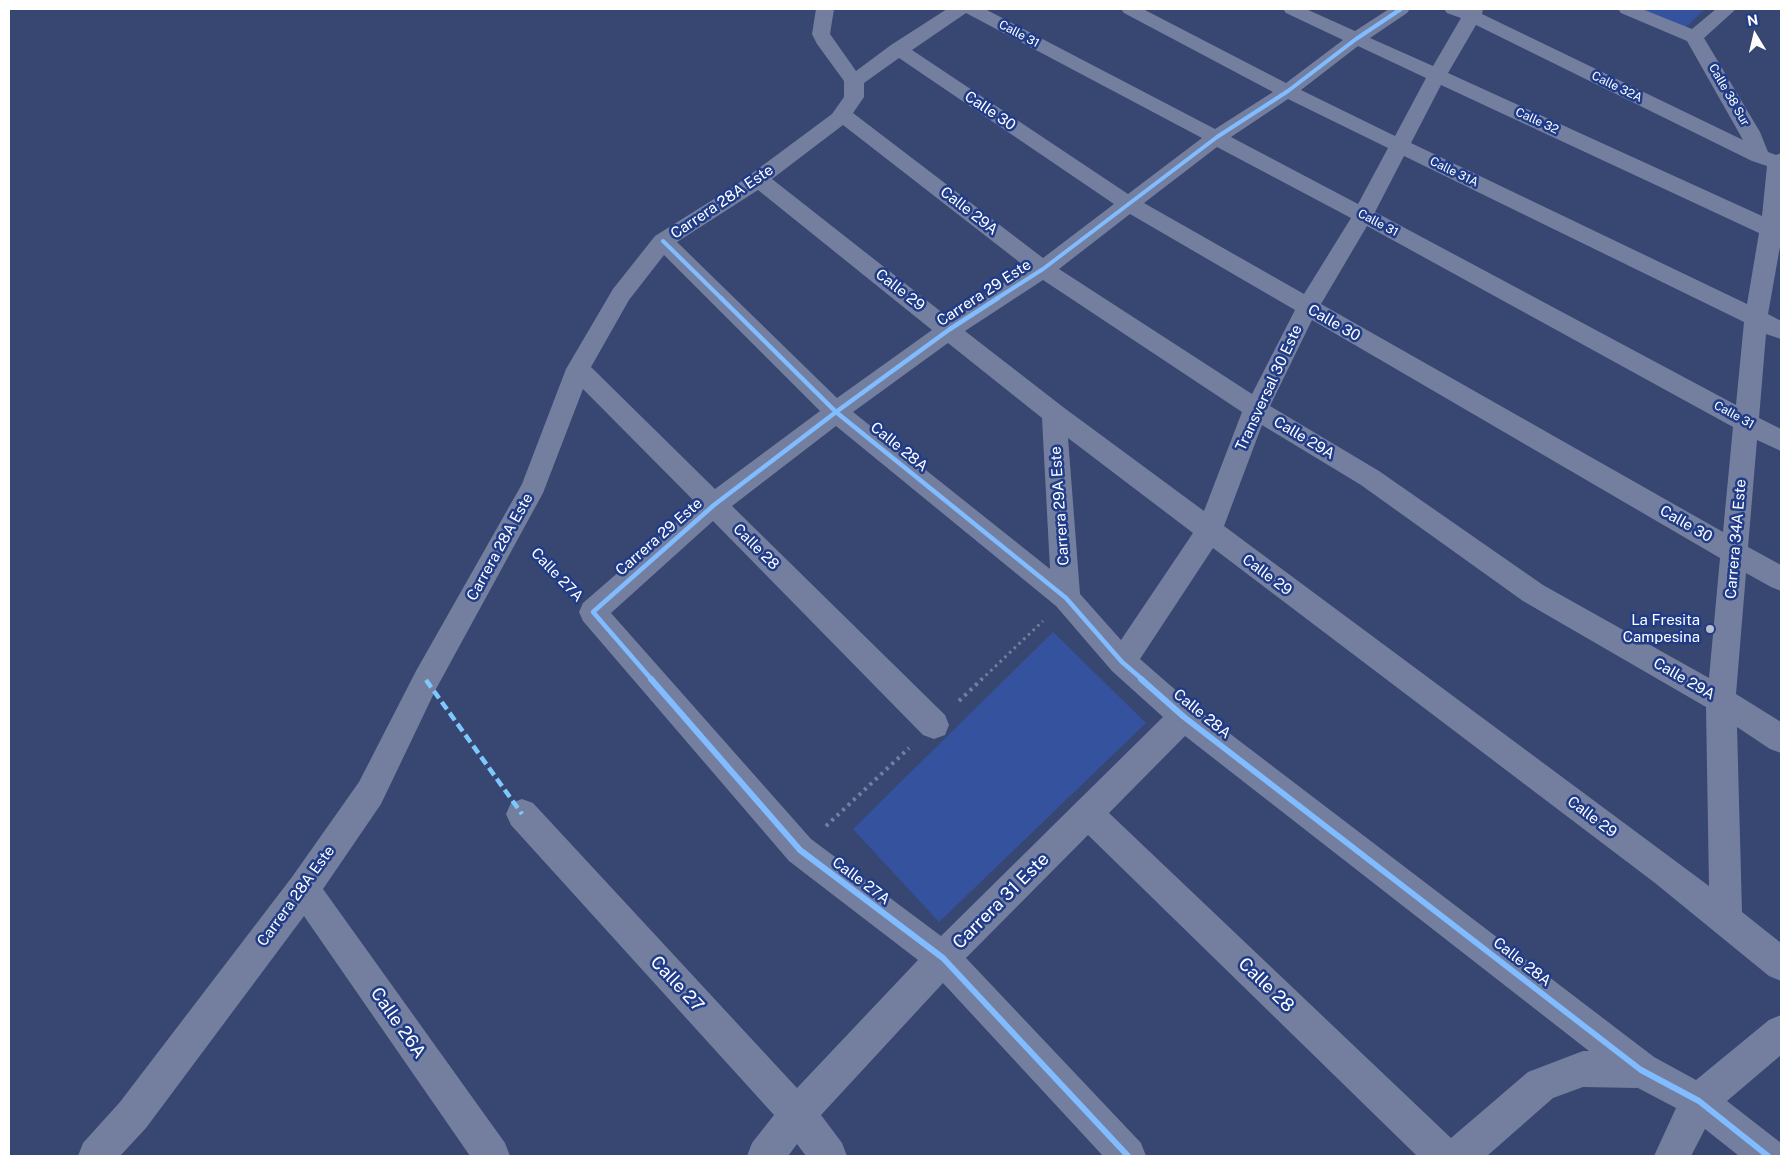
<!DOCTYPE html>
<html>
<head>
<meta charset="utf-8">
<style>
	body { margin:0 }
	#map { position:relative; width:1790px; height:1165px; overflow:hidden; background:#384771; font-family:"Public Sans",sans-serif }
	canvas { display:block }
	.frame { position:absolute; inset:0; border:10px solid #fff; pointer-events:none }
	.north { position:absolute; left:1730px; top:10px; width:50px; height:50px; -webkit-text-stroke:4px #203c89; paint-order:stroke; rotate:351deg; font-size:14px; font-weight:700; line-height:20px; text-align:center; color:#fff }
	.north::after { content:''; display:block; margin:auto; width:18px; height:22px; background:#fff; clip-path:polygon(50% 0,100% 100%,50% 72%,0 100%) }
</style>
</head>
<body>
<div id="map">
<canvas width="1790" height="1165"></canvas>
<div class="frame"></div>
<div class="north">N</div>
</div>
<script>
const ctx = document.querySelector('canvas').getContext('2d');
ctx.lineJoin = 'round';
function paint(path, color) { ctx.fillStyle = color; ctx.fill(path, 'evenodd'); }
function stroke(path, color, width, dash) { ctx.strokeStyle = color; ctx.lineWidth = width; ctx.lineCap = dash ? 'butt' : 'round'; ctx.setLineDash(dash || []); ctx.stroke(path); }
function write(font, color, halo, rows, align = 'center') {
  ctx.font = font + ' "Public Sans",sans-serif'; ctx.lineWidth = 5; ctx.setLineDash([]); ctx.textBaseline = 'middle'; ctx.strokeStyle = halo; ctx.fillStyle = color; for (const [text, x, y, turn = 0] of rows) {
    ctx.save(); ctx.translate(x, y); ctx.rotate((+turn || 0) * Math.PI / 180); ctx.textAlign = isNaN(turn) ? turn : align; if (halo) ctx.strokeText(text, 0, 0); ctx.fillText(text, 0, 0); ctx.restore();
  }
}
paint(new Path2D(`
	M1633,9H1705L1684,29Z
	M1053,632L1146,723L939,922L853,829Z`), '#35529f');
stroke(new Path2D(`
	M534,551L569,588
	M981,680L1043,621`), '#747f9f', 3, [2.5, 4]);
stroke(new Path2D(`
	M959,701L982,679
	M826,826L909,748`), '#747f9f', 4, [3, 4.5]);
paint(new Path2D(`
	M816,9H834L830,34L856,71L891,45L947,9H985L1215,129L1273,92L1124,13L1121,9H1143L1286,83L1343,40L1286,13L1283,9H1306L1355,31L1389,9H1410L1407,13L1370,38L1433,66L1461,18L1447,13L1444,9H1483L1482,14L1743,140L1687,41L1621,13L1618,9H1642L1692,29L1716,9H1736L1704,38L1760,132L1768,152L1776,155L1781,153V241L1768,314L1781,321V339L1766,334L1759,418L1781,429V451L1757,440L1748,547L1781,565V591L1771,587L1746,573L1736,694L1781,722V753L1770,749L1737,727L1742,912L1781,943V981L1769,976L1655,883L1213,548L1140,659L1195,707L1654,1057L1696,1080L1769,1020L1781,1015V1055L1727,1101L1781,1143V1156H1739L1705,1129L1691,1156H1654L1676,1108L1638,1088L1583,1087L1553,1098L1487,1156H1417L1088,835L966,958L1141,1143L1146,1156H1103L943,983L821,1115L842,1143L847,1156H806L797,1144L788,1156H747L752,1143L774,1115L511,825L506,814L511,803L522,799L533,803L797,1088L918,960L789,861L583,621L579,612L583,603L697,504L583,389L543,493L436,689L381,804L323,889L505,1143L510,1156H470L304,916L146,1128L120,1156H78L83,1143L120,1102L292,877L359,782L416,671L522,484L566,369L613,289L655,236L735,186L832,114L844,97V81L817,44L812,34ZM966,13L1202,138L1128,194L912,50ZM1476,25L1752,161L1767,166L1762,216L1448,73ZM1358,46L1426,78L1395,136L1301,90ZM899,58L1114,204L1043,258L853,113L864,97V83ZM1441,85L1759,233L1747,304L1411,143ZM1288,99L1388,148L1358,204L1231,137ZM843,125L1027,268L949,318L772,179ZM1217,147L1351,218L1304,294L1144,203ZM1404,156L1744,322L1736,405L1375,212ZM758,190L932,330L837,398L677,242ZM1130,214L1295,310L1252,394L1059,269ZM1367,226L1733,427L1723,532L1321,304ZM664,255L820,411L715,489L591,367L629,300ZM1043,280L1242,412L1204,511L1063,407L965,331ZM1312,320L1720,558L1709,678L1543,585L1379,471L1270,406ZM948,343L1042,418L1050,569L853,412ZM1262,425L1361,485L1523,601L1706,707L1709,886L1224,526ZM836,426L1056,606L1112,671L1163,717L941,936L811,839L611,613L713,521L923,735L934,739L945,735L949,725L945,715L732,506ZM1068,438L1193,533L1121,640L1080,594ZM1185,736L1589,1051H1583L1528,1072L1451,1138L1109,813Z`), '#747f9f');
stroke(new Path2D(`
	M426,680L522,814`), '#7dc8fe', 4.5, [9, 4.5]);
stroke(new Path2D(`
	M663,241L722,299
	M996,299L1043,269L1217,137L1288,91L1356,39L1401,9`), '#80bcff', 4);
stroke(new Path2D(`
	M721,298L836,412L1066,598L1122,662L1143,680
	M652,680L593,612L714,505L836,412L950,329L998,298`), '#80bcff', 4.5);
stroke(new Path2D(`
	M651,679L800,850L943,958L1128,1156
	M1141,679L1184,717L1641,1070L1699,1101L1768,1156`), '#80bcff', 6);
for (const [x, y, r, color] of [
	[1710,629,5,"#b9bfcd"]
]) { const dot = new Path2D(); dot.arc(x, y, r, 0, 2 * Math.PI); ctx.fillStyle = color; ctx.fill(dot); stroke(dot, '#203c89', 2); }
write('12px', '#fff', '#203c89', [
	["Calle 31",1019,34,28],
	["Calle 32A",1617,87,26],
	["Calle 38 Sur",1729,95,60],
	["Calle 32",1537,121,25],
	["Calle 31A",1454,172,26],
	["Calle 31",1378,223,28],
	["Calle 31",1734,415,29]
]);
write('15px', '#fff', '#203c89', [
	["Calle 30",990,111,34],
	["Carrera 28A Este",722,202,-34],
	["Calle 29A",969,211,38],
	["Calle 29",900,290,38],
	["Carrera 29 Este",984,293,-33],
	["Calle 30",1334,323,30],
	["Transversal 30 Este",1269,388,-65],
	["Calle 29A",1304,438,31],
	["Calle 28A",899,447,39],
	["Carrera 29A Este",1060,506,-94],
	["Calle 30",1686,524,30],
	["Carrera 29 Este",659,537,-41],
	["Carrera 34A Este",1736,539,-85],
	["Carrera 28A Este",500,547,-61],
	["Calle 28",756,547,45],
	["Calle 27A",557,575,46],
	["Calle 29",1267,575,37],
	["Calle 29A",1684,679,30],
	["Calle 28A",1202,714,39],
	["Calle 29",1592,817,37],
	["Calle 27A",861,881,37],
	["Carrera 28A Este",296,896,-54],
	["Calle 28A",1522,962,38]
]);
write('15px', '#fff', '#203c89', [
	["La Fresita",1700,620],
	["Campesina",1700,637]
], 'right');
write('18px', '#fff', '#203c89', [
	["Carrera 31 Este",1001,901,-45],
	["Calle 27",677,984,47],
	["Calle 28",1266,985,44],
	["Calle 26A",398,1023,55]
]);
</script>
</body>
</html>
